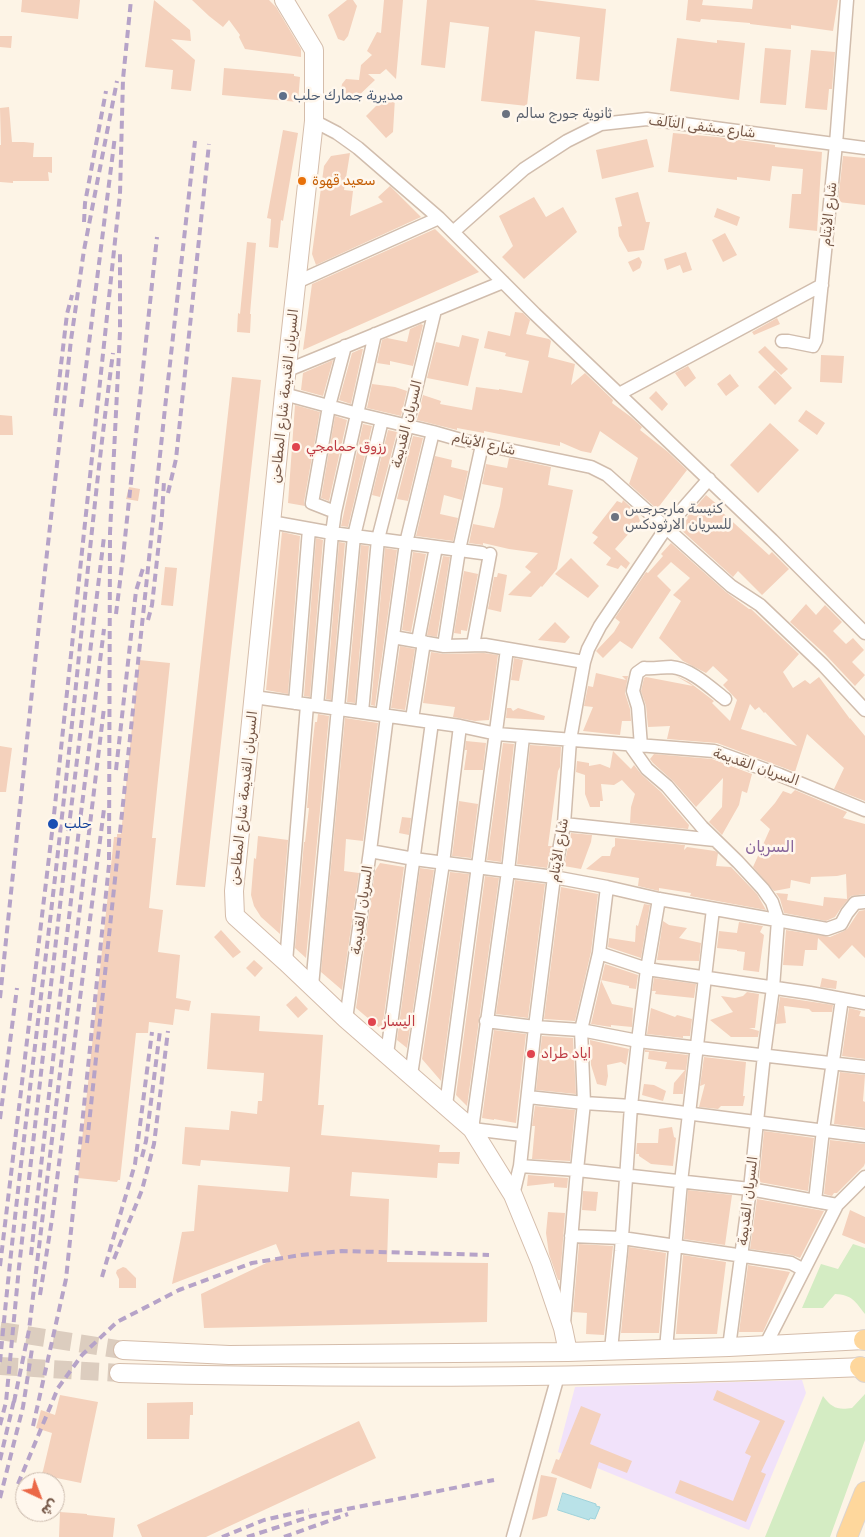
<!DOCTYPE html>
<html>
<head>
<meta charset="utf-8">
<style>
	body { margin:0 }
	#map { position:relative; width:865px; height:1537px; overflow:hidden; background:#fdf4e6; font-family:Rubik,"Noto Sans Arabic",sans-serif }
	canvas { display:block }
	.north { position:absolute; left:15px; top:1472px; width:50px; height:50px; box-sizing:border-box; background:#fff7ed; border:1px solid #c9b8ab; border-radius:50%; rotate:137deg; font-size:14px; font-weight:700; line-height:20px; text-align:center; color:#775949 }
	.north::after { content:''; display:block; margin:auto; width:18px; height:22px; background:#eb6847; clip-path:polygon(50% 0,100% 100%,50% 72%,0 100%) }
</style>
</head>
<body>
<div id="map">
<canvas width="865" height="1537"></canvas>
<div class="north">ش</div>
</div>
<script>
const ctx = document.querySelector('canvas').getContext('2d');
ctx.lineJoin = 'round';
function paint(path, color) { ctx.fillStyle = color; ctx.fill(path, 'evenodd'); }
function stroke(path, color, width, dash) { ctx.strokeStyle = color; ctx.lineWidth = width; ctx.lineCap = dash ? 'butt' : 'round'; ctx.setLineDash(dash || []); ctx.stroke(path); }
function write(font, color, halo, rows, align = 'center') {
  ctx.font = font + ' Rubik,"Noto Sans Arabic",sans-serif'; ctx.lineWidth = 5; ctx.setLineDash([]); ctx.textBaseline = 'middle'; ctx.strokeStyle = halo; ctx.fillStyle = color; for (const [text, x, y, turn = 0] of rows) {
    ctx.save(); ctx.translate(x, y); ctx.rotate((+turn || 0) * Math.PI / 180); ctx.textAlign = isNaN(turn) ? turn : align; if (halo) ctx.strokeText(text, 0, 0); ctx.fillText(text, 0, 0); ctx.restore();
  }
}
paint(new Path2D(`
	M802,1380L806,1393L749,1530L558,1452L575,1387Z`), '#f1e2fa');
paint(new Path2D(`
	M853,1244L865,1248V1314C855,1301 852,1295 835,1294L823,1308H802L821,1264L838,1269Z
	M865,1394V1440L830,1537H765L823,1396C832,1408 837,1410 852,1408Z`), '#d4ecc3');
const water = new Path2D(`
	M563,1493L596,1504V1506L600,1507L595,1519L590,1518L589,1520L558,1510Z`);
paint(water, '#b9e2e8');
stroke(water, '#9fd2da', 1);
paint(new Path2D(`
	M22,0H80L78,19L21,12Z
	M154,0L190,30L191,41L171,39L195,60L191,91L171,89L173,70L145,67Z
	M192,0H269L276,7L301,49V57L245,49L239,37L240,35L229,20L223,27L209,16Z
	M347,0H353L357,6L348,36L344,41L338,39L328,15Z
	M384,0H403L396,79L386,69L380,74H368L375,80L353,101L341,90L342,84L346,79L359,80L361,65L372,55L367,51L377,32L381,33Z
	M427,0H534L606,9L599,81L576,79L580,37L535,31L527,106L481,101L489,27L450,22L445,68L421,65Z
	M688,0H703L702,5L752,9L753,0H838L833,31L791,25V29L750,24V23L701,19L700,22L686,20Z
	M0,36H12L11,48L0,47Z
	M677,38L717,43V40L745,43L739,100L670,91Z
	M765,48L791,50L786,105L760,103Z
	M811,50L835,52L832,89H829L827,110L805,108Z
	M224,68L294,74V76L300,77L298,102L222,95Z
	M389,93L395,98L393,132L386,138L366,116Z
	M9,107L12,142H24L34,143L33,157H52V173L48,172L49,181H13V183L0,182V145H1L0,108Z
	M283,130L298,133L283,221L281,220L278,248L269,247L271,219L267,218Z
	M673,133L717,137L775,145V147L822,152L817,231L789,228L792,194H801L803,169L772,166L770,181L737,177V180L668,172Z
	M647,139L654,167L602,179L596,150Z
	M350,153L344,190L353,191L350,216L383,202L378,197L390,186L421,217L316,265L312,254L324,166L331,156Z
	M843,156L865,158V205L838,202Z
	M638,192L646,222H650L644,250L628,252L619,236L618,227L622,226L615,198Z
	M534,197L546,217L563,207L577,232L524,279L502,257L513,246L499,216Z
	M717,208L740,217L737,226L714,217Z
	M435,229L479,272L303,350L312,284Z
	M725,233L737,255L723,262L712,240Z
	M247,242L256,243L250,314H251L250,333L237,332L238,313L240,314Z
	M686,252L692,270L683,273L680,265L667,270L664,259Z
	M639,257L642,262L640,268L633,272L628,262Z
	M515,312L523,313L530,320L526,334L549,339L551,341L548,357L575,364L571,385L585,373L613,400L612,403L631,417L642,427L640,430L668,452L687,470L657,509L629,484L638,458L600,431L591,453L581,451L560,442V446L484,431V433L457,428V430L417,420L423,395L441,401L440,404L472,410L476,387L499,390V389L522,393L529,361L505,356L506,353L484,348L488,331L510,336Z
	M777,318L780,324L754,335L752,332Z
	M421,324L423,325L413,366L390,361V365L377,363L382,340L387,338L407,342L410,329Z
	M462,335L479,339L468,386L427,378L436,342L459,347Z
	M765,346L788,369L781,375L758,352Z
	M361,349H363L351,404L339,400L352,353Z
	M821,355L844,356L842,383L820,382Z
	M333,360L323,396L301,390L303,373Z
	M688,366L696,378L685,387L675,373Z
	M775,370L792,388L775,405L758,387Z
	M730,374L739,386L726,396L717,384Z
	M232,377L261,380L205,887L176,885Z
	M372,384L395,387L407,391L401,416L367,408Z
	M656,391L668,404L662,411L649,398Z
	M295,405L320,412L304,502L305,506L288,503Z
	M806,410L825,423L817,435L798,421Z
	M0,415L12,416L13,435H0Z
	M335,416L347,420L329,501L321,498Z
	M770,423L799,450L758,493L730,465Z
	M363,424L372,426L348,527L341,526Z
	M388,430L397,432L380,497L372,495Z
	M413,436L423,438L408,501L397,499Z
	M435,456L452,460L451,467L468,471L462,500L444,495L440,514L458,518L453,541L416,536Z
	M509,458L551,467L548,485L573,490L557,569L542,587L541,586L531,597L508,595L531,572L525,567L538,553L509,549L483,543V545L469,543L473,524L494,528L500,506L503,488L482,484L486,464L507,468Z
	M129,487L140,489L138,501L126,499Z
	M706,495L725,511L723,513L769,555L772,552L789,569L762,595L738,571L733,577L679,528L688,518L687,517Z
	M623,500L637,513L640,521L615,549L630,563L626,569L621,565L618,569L606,565L611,558L593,543L598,537L592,533L617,501L622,503Z
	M282,532L300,536L288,694L266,690Z
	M316,538L323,540L310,697L304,696Z
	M339,542L345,543L331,700L326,699Z
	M671,543L726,592L749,609H751L799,654L783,672L793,688L805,680L810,684L819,677L850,719V718L865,736V801L834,789L844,768L807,734L795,772L717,743L667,739L670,726L648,727L646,706L641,691L644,678L646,677L693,686L676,676L689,682L714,701L712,703L730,721L737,700L723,685L728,680L713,666L706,673L683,661L659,638L681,601L673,595L690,578L671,562L657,576L671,590L632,649L620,641L603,658L596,651L614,632L620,622L615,618L646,572L648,573L663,556L661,554ZM750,704L755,710L759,707L764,713L765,712L797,746L741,729Z
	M361,545L369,546L355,703L347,702Z
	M385,548L397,550L375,706L371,705Z
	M413,552L426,554L411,632L402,630Z
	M443,556L450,557L437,637L427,635Z
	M571,558L599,586L588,598L555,574Z
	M165,567L177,568L173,606L161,605Z
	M464,571L478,574L467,631L461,630V634L454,633Z
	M498,573L507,575L501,612L488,609L494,577H497Z
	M806,604L816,615L825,605L842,622L833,631L846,644L853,638L864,650L852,662L865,675L855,686L825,654L790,622Z
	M555,622L570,637L565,643L538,640Z
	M400,646L415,649L405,710L391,708Z
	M431,652L444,654L484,653L498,655L489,720L475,721L453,717L455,707L423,703Z
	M514,658L523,660L519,681L511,680Z
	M139,660L170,663L152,838H156L149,908L163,910L158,952L180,955L176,998L191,1001L189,1011L175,1009L173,1025L149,1022L148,1033H136L120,1180H118L117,1182L78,1178L114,837H117V834H121Z
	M596,673L626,680L622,676H628L625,693L630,709L631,721H622L620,735L583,731L593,707L584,706L588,686L593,687Z
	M507,708H511L513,711L518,708L545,716L544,720L506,718Z
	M318,714L329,716L306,958L295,948L304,842H305L309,808H307L312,748L315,722H317Z
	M345,718L378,723L363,841L346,839L344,871L359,873L342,990L321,972Z
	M466,741L486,743L483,770H464L467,750H465Z
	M503,743L514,744L501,862L487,860Z
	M530,745L561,747L560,767L558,771L548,846H552L547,868L517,864Z
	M0,746L12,748L6,792H0Z
	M613,751L631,769L634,765L642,775L661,792L689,825L688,829L630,823L631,807L635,794L622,780L614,785L601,784L603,801H600V807H590L585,794V775L576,772L577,761L589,763V766L600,764L610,768Z
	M654,754L712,759L752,774L747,793L742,791L739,805L722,835L709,822L722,807L723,778L696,807L673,781L653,763L650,759Z
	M795,790L847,812L843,818L865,824V894L851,896L841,908L835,917L826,921L784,913L780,899L776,893L788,894L787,900L823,906L824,897L847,899L846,874L837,876L811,877L810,884L791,880L790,888L774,891L753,867L770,829L760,820L775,803L783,791L791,794Z
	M459,801L478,804L471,858L452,856Z
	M402,817L411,818L409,835L399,833Z
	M571,833L592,835L591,842L581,869L564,866Z
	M258,836L288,840L280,934L261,917L254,906L251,895L254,858L256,859Z
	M615,838L685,845L684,850L687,847L715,851L718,853L716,866L731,867L757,894L766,910L690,896L691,893L659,888V891L638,886L639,878L586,869L602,856H610L612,848L615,846Z
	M380,863L404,867L382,1030L356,1008L375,871Z
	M420,868L434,870L407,1048L397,1040Z
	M450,872L469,874L441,1081L422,1059Z
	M485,876L499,878L467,1106L456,1095Z
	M515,880L545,884L528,1018L496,1014Z
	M561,887L598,894L591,952L575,1021L544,1019Z
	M644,904L650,905L641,958L608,947L609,938L635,942L636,925L638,926Z
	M865,910V958L852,945L839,959L818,938L817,950H805L803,966L783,965L786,930L830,937L844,931L848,928L859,911Z
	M663,921L669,925L687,928L679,938L701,943L699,961L657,960Z
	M739,922L763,926L760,932L764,935L759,972L743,970L745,952L737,951V950L717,948L719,931L737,933Z
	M221,930L241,952L233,958L214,937Z
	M254,960L263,968L255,977L246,968Z
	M605,964L638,975L636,989L629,988V986L601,980L612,1004L633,1008L632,1027L611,1025V1027L591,1024Z
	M654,978L696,984L694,998L655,994L656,991H652Z
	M822,978L837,981L836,989L820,987Z
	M747,992L759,994L755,1028H749L759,1031L758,1037H731L710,1020L733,1012L721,996L735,998L743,996Z
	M296,996L308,1009L298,1018L286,1005Z
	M780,997L833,1005L832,1012H812L809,1009L784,1006L786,1023L776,1024Z
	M651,1008L675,1017L677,1015L692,1019L690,1036H683V1038L647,1034Z
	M849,1008L861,1011L859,1016L865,1017V1059L842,1056Z
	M211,1013L260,1016L259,1031L323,1035L318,1105H324L321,1135L440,1145L439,1152H460L459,1164L438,1163L437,1178L352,1172L350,1196L389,1199L387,1262L488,1263L487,1322L204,1328L201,1294L281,1256L276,1244L172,1284L182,1232L194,1231L198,1185L288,1192L290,1167L201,1160L200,1166L182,1164L185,1127L229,1130L231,1111L257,1114L258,1101H262L264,1073L207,1069Z
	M494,1030L526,1034L516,1123L494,1119V1120L482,1118Z
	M542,1036L573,1038L576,1094L536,1090Z
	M590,1040L629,1049L626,1065L621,1062L607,1065L608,1076L606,1086L597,1084L591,1065Z
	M645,1050L688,1055L683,1094H673L674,1083L685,1070L665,1069L667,1062L648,1059L649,1052H645Z
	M704,1057L746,1062L743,1096H745L743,1106H721L718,1109L699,1107L705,1084L700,1086Z
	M840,1072L865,1075L863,1101L865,1102V1128L834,1124Z
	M644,1084L654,1085L666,1091L663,1101L642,1095Z
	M535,1106L575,1110L570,1161L532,1159L535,1126H532Z
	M672,1127L674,1137L676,1138L673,1166L651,1164L639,1156V1154H636L637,1143H658L659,1129Z
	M764,1131L814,1138L808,1191L759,1182Z
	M830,1140L865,1144V1163L864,1166L837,1193H834L832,1196L824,1194Z
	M528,1175L568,1178L567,1188L554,1187V1183L527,1186Z
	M688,1190L732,1195L725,1245L684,1239Z
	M583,1191L598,1192L596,1211L582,1210Z
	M757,1199L824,1211L800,1258L792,1255L750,1249Z
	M850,1210L865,1217V1244L842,1235Z
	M548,1212L565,1213L560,1280H558L549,1254L546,1233Z
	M579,1244L613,1246L604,1335L586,1334L587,1313L573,1312Z
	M629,1247L666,1253L659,1333H621Z
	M683,1255L726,1262L717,1334H676Z
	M748,1265L790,1272L763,1332H739Z
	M123,1267L126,1268L136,1278V1288H119V1279L116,1273L117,1270Z
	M717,1390L785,1421L761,1472L766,1474L746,1522L675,1493L680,1480L733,1501L751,1456L745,1453L760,1421L713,1400Z
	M60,1395L98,1402L81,1483L42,1475L52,1433L36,1428L41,1410L55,1415Z
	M193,1402V1415H190L189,1439H147V1403Z
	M581,1406L601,1414L590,1444L632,1461L627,1473L599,1462L591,1489L551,1473L556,1459L559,1460Z
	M359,1421L376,1458L206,1537H142L137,1525Z
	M541,1475L557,1478L547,1516L532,1520Z
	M60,1512L87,1514V1515L115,1518L113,1537H59Z`), '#f4d1bc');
stroke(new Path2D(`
	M0,1331L123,1350
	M0,1366L119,1373`), '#dccdbf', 18, [18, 9]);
const street = new Path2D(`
	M314,121L337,133L358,148L439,218L535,314L772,540L865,633
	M453,232L524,169L567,141L601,124L647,119L865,148
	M297,282L439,218
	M782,341H788L813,346L816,340L836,144L847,0
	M288,370L503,282
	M284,394L354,413L433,432L461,440L591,467L607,475L731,586L760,605L823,665L865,710
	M619,394L822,285
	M335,512L312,503L329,406L345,346
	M271,522L332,533L482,553
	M393,637L444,646L485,645L584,662
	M418,641L436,547
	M473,645L490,554
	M444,646L459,550L482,445
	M254,697L460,726L497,734L714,751L780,775L865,810
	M295,703L309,529
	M317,706L332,533L335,512L375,334
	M362,712L378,539L407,426L435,310
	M382,715L406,543L433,432
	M412,719L424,642
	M630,745L647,769L667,786L702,827L738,862L763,889L772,902L778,920L773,988L764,1055L750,1189L729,1347
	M641,746L638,707L633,691L637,673L644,668C653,669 662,667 671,667C690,668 711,688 725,699
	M564,824L715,840
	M370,851L387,716
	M599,953L647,969L810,993L865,1003
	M286,962L307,705
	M312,986L354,536L382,420
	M346,1019L370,851L414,859L554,877L607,887L659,899L827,929L841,924L847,913L855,903L865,902
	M486,1021L535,1027L581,1030L638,1041L865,1067
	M387,1054L432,722
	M411,1075L443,863L460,726
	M528,1097L584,1103L631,1106L865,1136
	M446,1105L507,649
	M522,1135L472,1129L508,871L523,737
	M520,1166L577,1170L750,1189L837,1205
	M513,1195L520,1166L535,1027L554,877L564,824L570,740L584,662L588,649L600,626L666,528L709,479
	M815,1201L823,1130L842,999
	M571,1236L622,1238L791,1263L804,1270
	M564,1323L577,1170L584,1103L581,1030L599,953L607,887
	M766,1344L837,1205L865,1177
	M666,1349L681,1182L713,909
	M611,1350L621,1251L631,1106L638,1041L647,969L659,899
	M513,1537L558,1376`);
const secondary = new Path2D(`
	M284,0L314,50V121L284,394L234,891L235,916L286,962L346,1019L472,1129L513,1195L541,1263L563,1328L568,1352
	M123,1350L229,1355L568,1352L729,1347L865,1340
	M119,1373C367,1380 616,1377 865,1367`);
const primary = new Path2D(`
	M864,1340H865
	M860,1367L865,1372
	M847,1537L865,1492`);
stroke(street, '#d1bdad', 15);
stroke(secondary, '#d5bdab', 20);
stroke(primary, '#dcd4d0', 22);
stroke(street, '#fff', 12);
stroke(secondary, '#fff', 18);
stroke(primary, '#fed79c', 20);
stroke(new Path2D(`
	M84,222L85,203L106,91
	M81,407L115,136
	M55,416L67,314L72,295
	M168,493L176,459L209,144
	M116,614L123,557L157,237
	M148,620L152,605L162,515L164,481
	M116,770L136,591L144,565
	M0,998L40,615L71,340L84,250L117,81
	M0,1119L17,988
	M87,1143L165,408L195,141
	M142,1157L146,1141L160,1031
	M31,1255L79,829L104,629
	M114,1259L142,1190L154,1144L168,1031
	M0,1266L53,824L120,194L123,79L131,0
	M102,1277L135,1164L152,1032
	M40,1295L52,1219L104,809
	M0,1362C17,1182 41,1004 61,825C79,667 92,510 113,353
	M14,1402L29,1330L104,708
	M0,1425L6,1402L19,1267L69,826L104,537
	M33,1426L66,1279L109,865L110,533L120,332V252
	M0,1460L15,1396
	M18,1484L58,1388L82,1355L117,1322L179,1290L252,1263L301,1255L342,1251L489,1255
	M0,1498L23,1407L32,1349
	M222,1537L264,1520L309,1510
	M247,1537L312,1516L494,1480
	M284,1537L348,1514`), '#b6a3c8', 4, [8, 5]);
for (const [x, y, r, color] of [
	[283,96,5,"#5c6f8a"],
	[506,114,5,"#6b7280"],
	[302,181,5,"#e8710a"],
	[296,447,5,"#e0444e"],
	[615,517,5,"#6b7280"],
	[53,824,6,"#1a4fb4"],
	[372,1022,5,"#e0444e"],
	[531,1054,5,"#e0444e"]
]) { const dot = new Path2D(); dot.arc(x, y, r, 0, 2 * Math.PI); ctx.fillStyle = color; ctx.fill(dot); stroke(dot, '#fff7ed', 2); }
write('14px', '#4e5e75', '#fff7ed', [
	["مديرية جمارك حلب",293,96]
], 'left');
write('14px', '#5b616d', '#fff7ed', [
	["ثانوية جورج سالم",516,114],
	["كنيسة مارجرجس",625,509],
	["للسريان الارثودكس",625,525]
], 'left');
write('14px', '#775949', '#fff7ed', [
	["شارع مشفى التآلف",702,127,7],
	["شارع الأيتام",829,214,-84],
	["السريان القديمة شارع المطاحن",285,396,-84],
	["السريان القديمة",407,424,-76],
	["شارع الأيتام",484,444,13],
	["السريان القديمة",756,767,19],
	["السريان القديمة شارع المطاحن",244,798,-84],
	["شارع الأيتام",559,850,-81],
	["السريان القديمة",362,910,-82],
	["السريان القديمة",748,1201,-83]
]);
write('14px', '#c56008', '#fff7ed', [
	["سعيد قهوة",312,181]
], 'left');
write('14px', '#be3a42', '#fff7ed', [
	["رزوق حمامجي",306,447],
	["اليسار",382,1022],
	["اياد طراد",541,1054]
], 'left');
write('14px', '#164399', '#fff7ed', [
	["حلب",64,824]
], 'left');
write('16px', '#88659b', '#fff7ed', [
	["السريان",770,847]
]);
</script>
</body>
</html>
